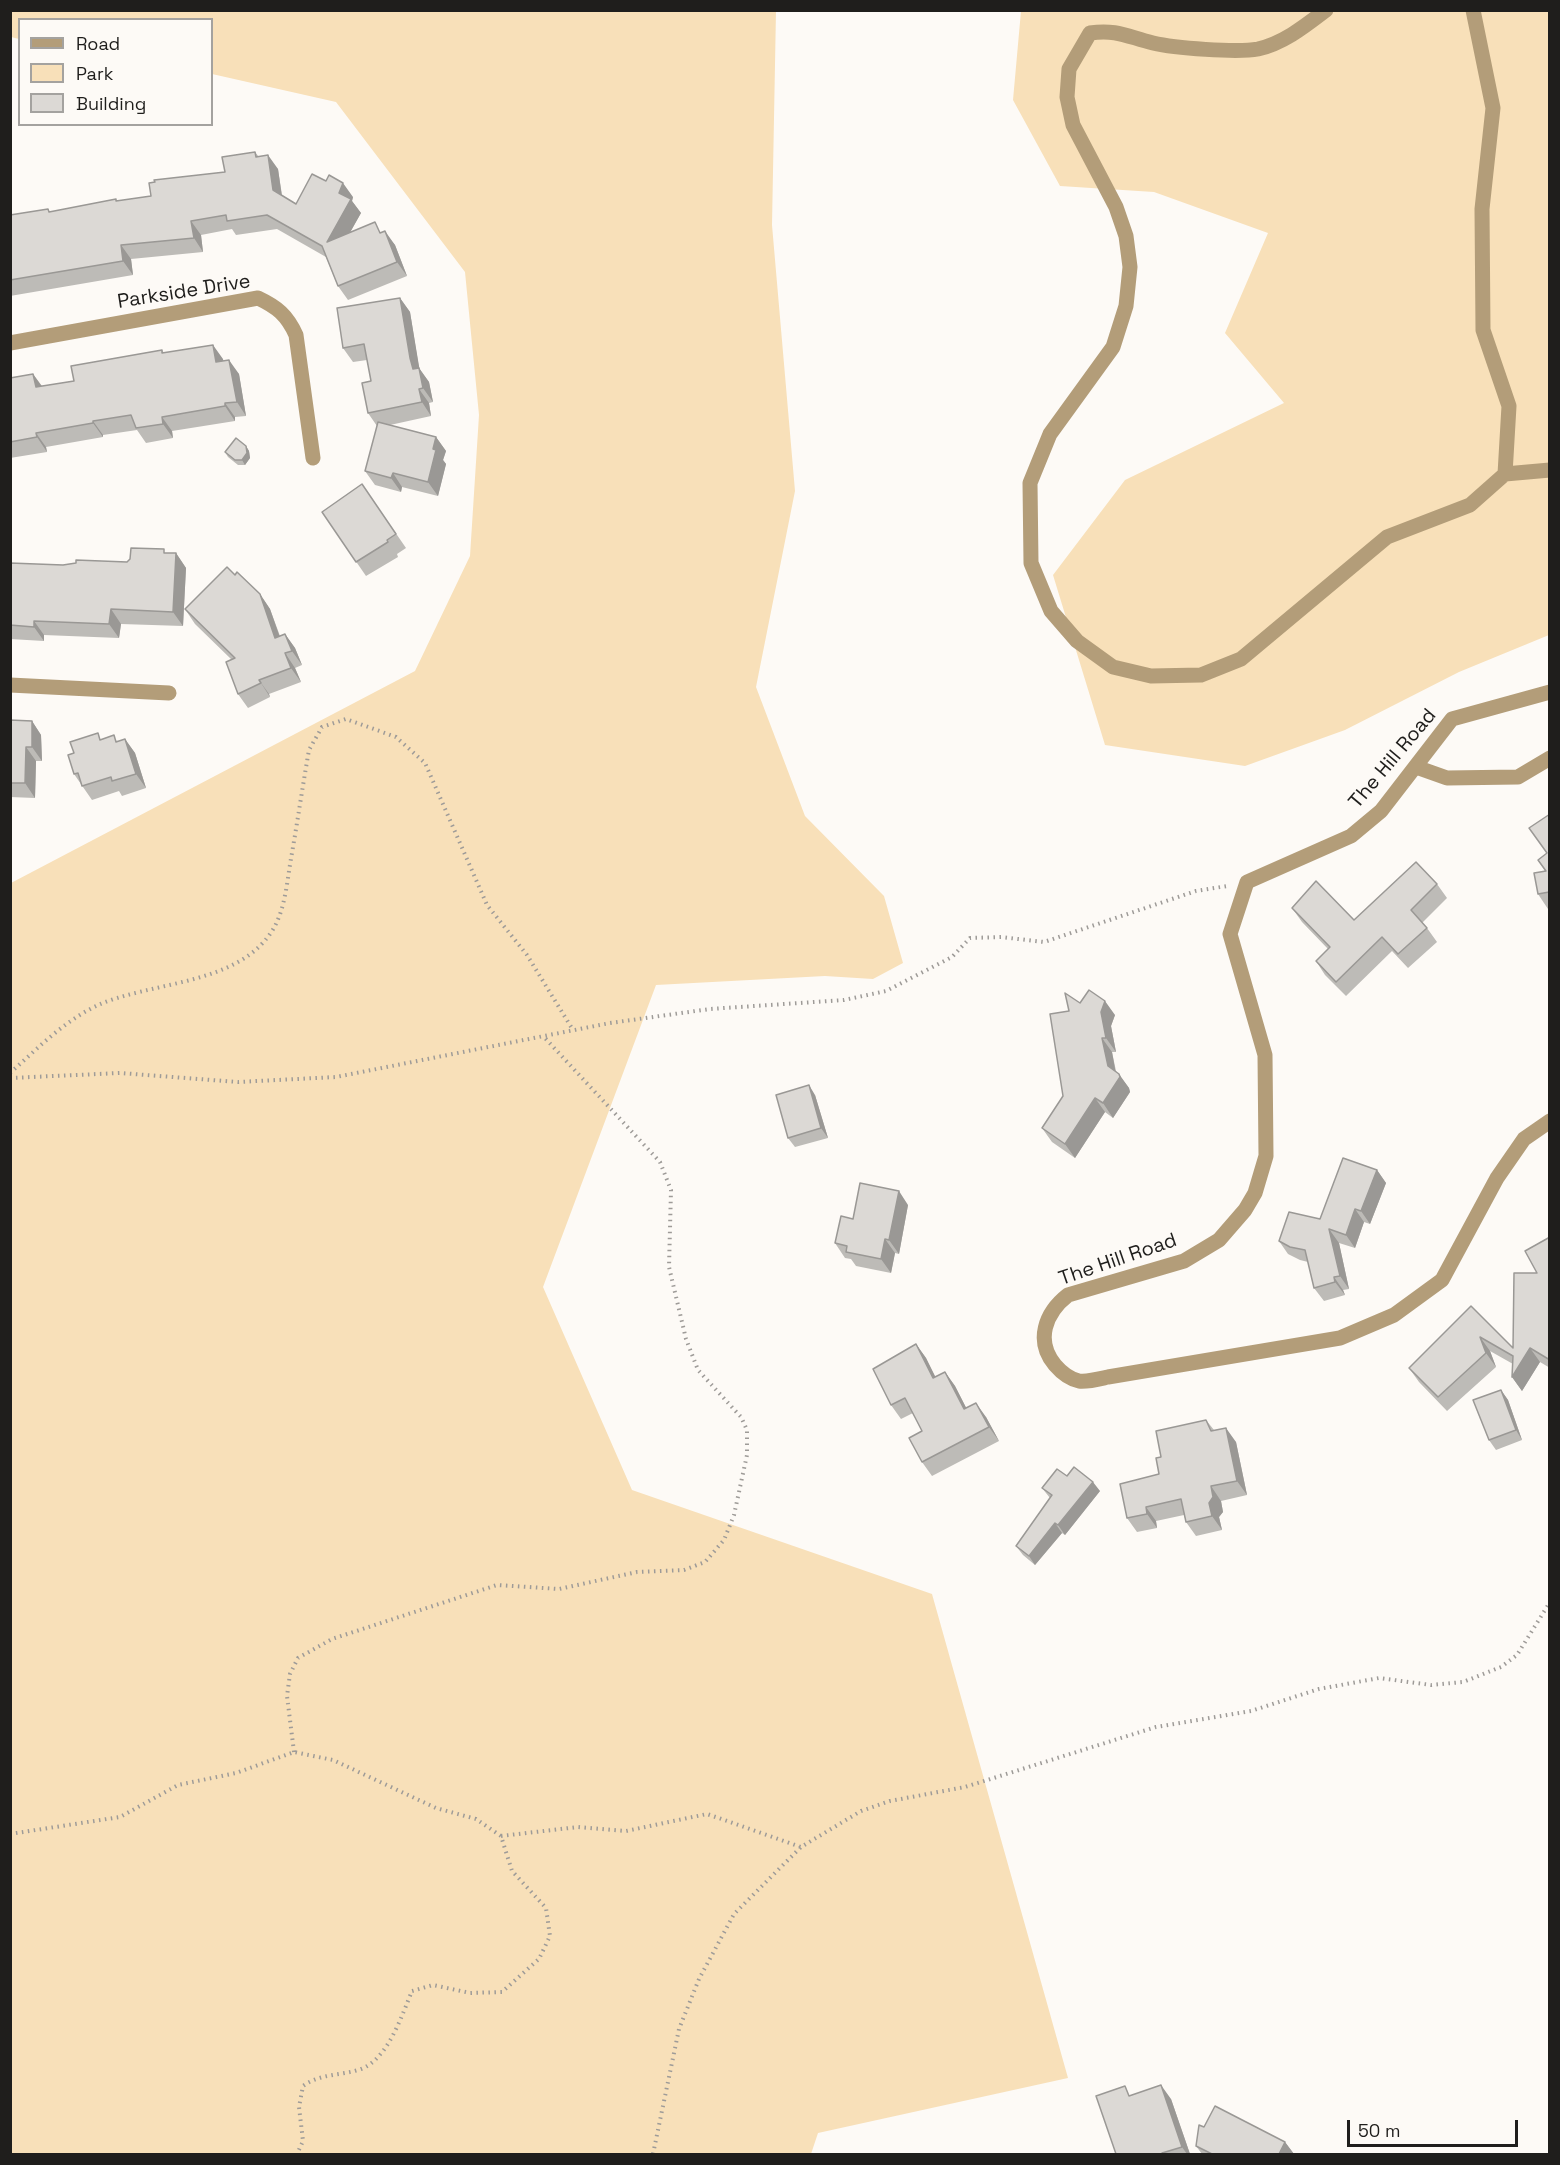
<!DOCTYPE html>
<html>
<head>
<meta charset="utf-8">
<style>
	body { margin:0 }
	#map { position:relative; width:1560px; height:2165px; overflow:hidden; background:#fdfaf6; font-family:"Space Grotesk",sans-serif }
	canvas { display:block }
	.frame { position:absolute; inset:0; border:12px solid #1f1e1c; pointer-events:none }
	.legend { position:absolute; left:18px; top:18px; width:195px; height:108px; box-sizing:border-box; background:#fdfaf6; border:2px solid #a4a29f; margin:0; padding:8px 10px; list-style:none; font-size:18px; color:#1f1e1c }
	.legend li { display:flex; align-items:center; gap:12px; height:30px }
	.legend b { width:30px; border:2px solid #a4a29f }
	.scale { position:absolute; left:1347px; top:2120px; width:171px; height:27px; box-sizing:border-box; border:3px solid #1f1e1c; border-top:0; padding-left:8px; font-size:18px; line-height:21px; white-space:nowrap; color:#1f1e1c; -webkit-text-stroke:4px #fdfaf6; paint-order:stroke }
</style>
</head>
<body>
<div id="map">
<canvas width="1560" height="2165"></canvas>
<div class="frame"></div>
<ul class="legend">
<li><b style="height:8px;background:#b39d79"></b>Road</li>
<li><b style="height:16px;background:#f8e0b9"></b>Park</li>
<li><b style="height:16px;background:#dcd9d5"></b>Building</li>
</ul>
<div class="scale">50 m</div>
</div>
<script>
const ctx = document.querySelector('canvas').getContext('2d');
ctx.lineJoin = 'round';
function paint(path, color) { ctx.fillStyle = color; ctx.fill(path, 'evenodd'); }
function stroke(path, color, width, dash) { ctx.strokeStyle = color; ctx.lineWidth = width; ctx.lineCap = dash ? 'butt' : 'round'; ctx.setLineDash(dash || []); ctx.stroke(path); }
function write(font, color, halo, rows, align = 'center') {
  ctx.font = font + ' "Space Grotesk",sans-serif'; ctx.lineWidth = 5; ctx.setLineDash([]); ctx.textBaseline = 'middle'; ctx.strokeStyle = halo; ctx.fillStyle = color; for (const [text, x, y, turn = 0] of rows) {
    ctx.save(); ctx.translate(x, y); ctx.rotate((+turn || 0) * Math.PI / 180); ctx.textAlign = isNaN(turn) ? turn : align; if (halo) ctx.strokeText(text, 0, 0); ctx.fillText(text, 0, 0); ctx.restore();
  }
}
paint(new Path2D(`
	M11,10L776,11L772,225L795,491L756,687L805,816L884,896L903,963L873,979L825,976L656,985L543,1287L632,1490L932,1594L1068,2078L818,2133L811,2154H11V883L415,671L470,556L479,415L465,272L336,102L212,74V20H20L19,39L11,37Z
	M1021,11H1549V635L1459,672L1345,730L1245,766L1105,745L1053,575L1125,480L1284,403L1225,333L1268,233L1154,192L1060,186L1013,100Z`), '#f8e0b9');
stroke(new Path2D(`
	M10,1073C37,1049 63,1022 96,1006C150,981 237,986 272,931C286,909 287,879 292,853C298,818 303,784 309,750L322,727L346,719L396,737L425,763L487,905L527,955L573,1030
	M10,1078L120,1073L238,1082L336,1077L610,1023L710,1009L844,1000L886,991L952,957L970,938L1001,937L1044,942L1196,891L1227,886
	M294,1752L287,1696L290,1674L298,1658L332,1639L497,1585L559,1589L637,1572L684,1570L705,1562L724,1540L734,1515L747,1455V1430L741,1417L698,1370L686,1339L669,1267L671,1190L660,1162L544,1037
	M10,1834L120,1817L178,1785L236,1773L294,1752L333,1760L436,1808L476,1819L501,1836L512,1871L546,1908L550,1936L539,1959L502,1992L470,1993L433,1985L412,1991C402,2015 388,2059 361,2069C341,2076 321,2073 303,2086L299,2107L303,2141L297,2154
	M501,1836L578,1827L626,1831L707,1814L801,1847
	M653,2154L679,2029L699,1979L734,1914L801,1847L861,1811L890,1801L965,1787L1156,1727L1251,1711L1319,1689L1379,1678L1431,1685L1463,1682L1501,1667L1517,1655L1550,1602`), '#9e9b98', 4, [1.5, 4.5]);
stroke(new Path2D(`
	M1326,10C1305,26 1284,43 1258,49C1237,53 1174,48 1153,43C1128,37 1117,29 1090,33L1069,69L1067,97L1073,125L1116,207L1126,236L1130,267L1126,306L1113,347L1050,434L1030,483L1031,563L1051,611L1077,641L1113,667L1151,676L1201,675L1241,659L1387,537L1470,505L1505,474L1550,470
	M1473,10L1493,108L1482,209L1483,330L1509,406L1505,474
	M10,343L258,298C277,307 287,315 296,335L313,458
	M10,685L169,693
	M1550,692L1452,719L1381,811L1351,836L1247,882L1230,934L1265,1055L1266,1156L1255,1193L1245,1210L1219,1240L1184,1261L1068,1295C1045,1313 1035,1341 1055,1365C1061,1372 1070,1379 1079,1381C1088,1382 1099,1379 1108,1377L1340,1338L1394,1315L1442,1280L1497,1178L1524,1139L1550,1121
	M1416,767L1447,778L1518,777L1550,758`), '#b39d79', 15);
paint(new Path2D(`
	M255,152L259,157L278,169L282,195L296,204L353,197L352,201L361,213L350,232H383L395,245L407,276L348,300L338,286L326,257L277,229L236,235L232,229L201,235L203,252L131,259L133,275L10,296V215L50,212L151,196L225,172Z
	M400,298L410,312L419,368L429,382L433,402L429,403L431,416L390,425L436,437L446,451L443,460L446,464L438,496L402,487L401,492L375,485L365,471L377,426L368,413L371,381L367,360L353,362L343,348Z
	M162,350L164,353L223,359V361L239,374L246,416L235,417V421L172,431L173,438L146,443L137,430L103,435V437L46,447L47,452L10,458V378L33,374L42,386L74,381Z
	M246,446L249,451L250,458L245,465H238L228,457L225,452Z
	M362,484L406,548L397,554L398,557L366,576L322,512Z
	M167,553H176L186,568L183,626L121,624L119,638L44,635V641L10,639V563L63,565L127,562Z
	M235,575L260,594L270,609L280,636L285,634L295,648L302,665L295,668L301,682L269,694L270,697L248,708L238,694L232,660L195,624L185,609Z
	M10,720L32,721L41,735L42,761H36L35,798L10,797Z
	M102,739L119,741L125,739L135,753L146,788L122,796L119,791L92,800L74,774V753Z
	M1550,814V908L1548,909L1538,894L1545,871L1538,860L1547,854Z
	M1437,884L1447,898L1422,923L1427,928L1437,942L1408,968L1392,951L1346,996L1325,975L1316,961L1328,949L1302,922L1292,908L1354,920Z
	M1080,1003L1115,1015L1111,1026L1116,1052H1112L1116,1071L1129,1088L1130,1092L1113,1118L1105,1112L1075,1158L1052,1142L1042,1128L1063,1096L1069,1011Z
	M815,1095L828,1138L795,1147L788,1138Z
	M1377,1170L1386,1183L1370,1224L1364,1222L1355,1248L1339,1243L1349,1289L1343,1290L1345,1295L1324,1301L1314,1288L1308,1262L1300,1260L1288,1254L1279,1241L1320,1219Z
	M908,1205L899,1254L895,1253L891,1273L856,1266L851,1259L845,1258L835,1243L853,1219Z
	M1550,1237V1368L1540,1362L1522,1391L1512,1377L1513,1364L1490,1351L1496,1367L1447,1411L1419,1382L1409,1368L1471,1306L1513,1348Z
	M916,1344L926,1358L935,1377L945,1372L955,1386L966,1408L986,1417L999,1441L932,1476L922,1462V1431L913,1413L901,1419L891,1405Z
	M1501,1390L1508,1400L1522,1440L1496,1450L1489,1440Z
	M1206,1420L1214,1430L1236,1442L1247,1495L1221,1501L1223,1512L1219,1517L1222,1530L1196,1536L1186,1522L1184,1515L1156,1521L1157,1528L1137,1532L1127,1518L1159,1474L1161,1457Z
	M1067,1476L1100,1491L1065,1535L1062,1533L1035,1565L1023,1555L1016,1546L1050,1498L1042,1488Z
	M1132,2095L1171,2099L1190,2154H1116Z
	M1204,2127L1285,2142L1294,2154H1202L1196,2146Z`), '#bdbbb7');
paint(new Path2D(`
	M268,155L278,169L283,204L273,190Z
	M343,183L353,197L352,201L361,213L337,256L327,242L339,193Z
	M191,221L201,235L203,252L194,238Z
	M385,231L395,245L407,276L397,262Z
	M121,245L131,259L133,275L123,261Z
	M400,298L410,312L420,372L419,368L429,382L433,402L423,388L413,369L410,358Z
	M213,345L223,359L226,376L216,362Z
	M229,360L239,374L246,416L237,402Z
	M33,374L43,388L36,387Z
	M419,389L429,403L431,416L422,402Z
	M225,403L235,417V421L225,406Z
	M162,417L172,431L173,438L163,424Z
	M93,421L103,435V437L93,423Z
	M36,433L46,447L47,452L37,437Z
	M436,437L446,451L443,460L446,464L438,496L428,482L433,449Z
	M246,446L249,451L250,458L245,465L242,460Z
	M393,473L402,487L401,492L391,478Z
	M176,553L186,568L183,626L173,612Z
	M260,594L270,609L285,652L275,638Z
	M111,609L121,624L119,638L109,624Z
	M34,621L44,635V641L34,627Z
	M285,634L295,648L302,665L292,651Z
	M285,653L295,668L301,682L291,668Z
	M259,680L269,694L270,697L261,683Z
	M32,721L41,735L42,761L32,747Z
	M125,739L135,753L146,788L136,774Z
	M26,747L36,761L35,798L25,783Z
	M1105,1001L1115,1015L1111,1026L1116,1052L1106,1038L1101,1012Z
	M1102,1038L1112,1052L1117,1080L1108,1066Z
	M1119,1074L1129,1088L1130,1092L1113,1118L1103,1103Z
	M809,1085L815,1095L828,1138L821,1128Z
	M1095,1098L1105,1112L1075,1158L1065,1144Z
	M1377,1170L1386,1183L1370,1224L1361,1211Z
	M899,1191L908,1205L899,1254L889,1240Z
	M1355,1209L1364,1222L1355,1248L1346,1235Z
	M1329,1229L1339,1243L1349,1289L1340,1276Z
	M885,1239L895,1253L891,1273L881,1259Z
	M1334,1277L1343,1290L1345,1295L1335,1282Z
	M1480,1337L1490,1351L1496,1367L1486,1353Z
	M916,1344L926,1358L943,1392L933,1378Z
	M1530,1348L1540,1362L1522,1391L1512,1377Z
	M945,1372L955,1386L974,1423L964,1409Z
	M1501,1390L1508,1400L1522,1440L1516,1430Z
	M976,1403L986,1417L999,1441L989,1427Z
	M1226,1428L1236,1442L1247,1495L1237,1481Z
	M1093,1482L1100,1491L1065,1535L1058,1525Z
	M1211,1486L1221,1501L1223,1512L1219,1517L1222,1530L1212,1516L1209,1503Z
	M1146,1507L1156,1521L1157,1528L1147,1514Z
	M1055,1523L1062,1533L1035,1565L1029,1556Z
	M1161,2085L1171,2099L1190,2154H1187L1182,2147Z
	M1285,2142L1294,2154H1279Z`), '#9a9895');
const building = new Path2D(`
	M255,152L256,157L268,155L273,190L296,204L312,174L326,181L329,175L343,183L339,193L351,199L327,242L375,222L380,233L385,231L397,262L338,286L322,246L267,215L227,221L226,215L191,221L194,238L121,245L123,261L10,280V215L48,209L49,212L116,199V201L151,196L149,183L155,182L154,180L225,172L222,157Z
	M400,298L410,358L413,369L419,368L423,388L419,389L422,402L368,413L362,383L371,381L364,344L343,348L337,308Z
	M213,345L216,362L229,360L237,402L225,403V406L162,417L163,424L136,428L131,415L93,421V423L36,433L37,437L10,442V378L33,374L36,387L74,381L71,366L162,350V353Z
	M378,422L436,437L433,449L436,450L428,482L393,473L391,478L365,471Z
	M236,438L246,446L247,453L242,460H235L225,452Z
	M362,484L396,534L387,540L388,542L356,562L322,512Z
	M131,548L164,549V553H176L173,612L111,609L109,624L34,621V627L10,625V563L63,565L76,563V560L127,562L130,559Z
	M227,567L235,575L237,572L260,594L275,638L285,634L292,651L285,653L291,668L259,680L261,683L238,694L226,662L235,658L185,609Z
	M10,720L32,721V747H26L25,783H10Z
	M98,733L100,740L114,735L116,742L125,739L136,774L112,781L111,777L82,786L78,773L74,774L68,755L74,753L70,742Z
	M1550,814V894L1549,892L1538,894L1534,873L1546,871L1538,860L1547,853L1529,828Z
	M1416,862L1437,884L1411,910L1427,928L1398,954L1382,937L1336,982L1316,961L1330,947L1292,908L1316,881L1354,920Z
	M1089,990L1105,1001L1101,1012L1106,1038H1102L1108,1066L1119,1074L1120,1077L1103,1103L1095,1098L1065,1144L1042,1128L1063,1096L1050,1014L1069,1011L1065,993L1080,1003Z
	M809,1085L821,1128L788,1138L776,1095Z
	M1343,1158L1377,1170L1361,1211L1355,1209L1346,1235L1329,1229L1340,1276L1334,1277L1335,1282L1314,1288L1305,1250L1290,1247L1279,1241L1289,1212L1320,1219Z
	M860,1183L899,1191L889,1240L885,1239L881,1259L846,1252L847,1246L835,1243L841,1216L853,1219Z
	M1550,1237V1360L1530,1348L1512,1377L1513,1356L1480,1337L1486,1353L1438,1397L1409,1368L1471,1306L1513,1348L1514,1273H1537L1525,1251Z
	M916,1344L933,1378L945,1372L964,1409L976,1403L989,1427L922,1462L909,1438L922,1431L905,1398L891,1405L873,1369Z
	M1501,1390L1516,1430L1489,1440L1473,1400Z
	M1206,1420L1211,1431L1226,1428L1237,1481L1211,1486L1213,1497L1209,1503L1212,1516L1186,1522L1181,1499L1146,1507L1147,1514L1127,1518L1120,1484L1159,1474L1156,1458L1161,1457L1156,1431Z
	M1074,1467L1093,1482L1058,1525L1055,1523L1029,1556L1016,1546L1052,1495L1042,1488L1057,1469L1067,1476Z
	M1161,2085L1182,2147L1162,2153V2154H1116L1096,2096L1125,2086L1129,2096Z
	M1215,2106L1285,2142L1279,2154H1212L1196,2146L1199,2125L1204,2127Z`);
paint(building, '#dcd9d5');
stroke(building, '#9a9895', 1.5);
write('20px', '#1f1e1c', '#fdfaf6', [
	["Parkside Drive",184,292,-9],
	["The Hill Road",1393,759,-50],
	["The Hill Road",1118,1260,-19]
]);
</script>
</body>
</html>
